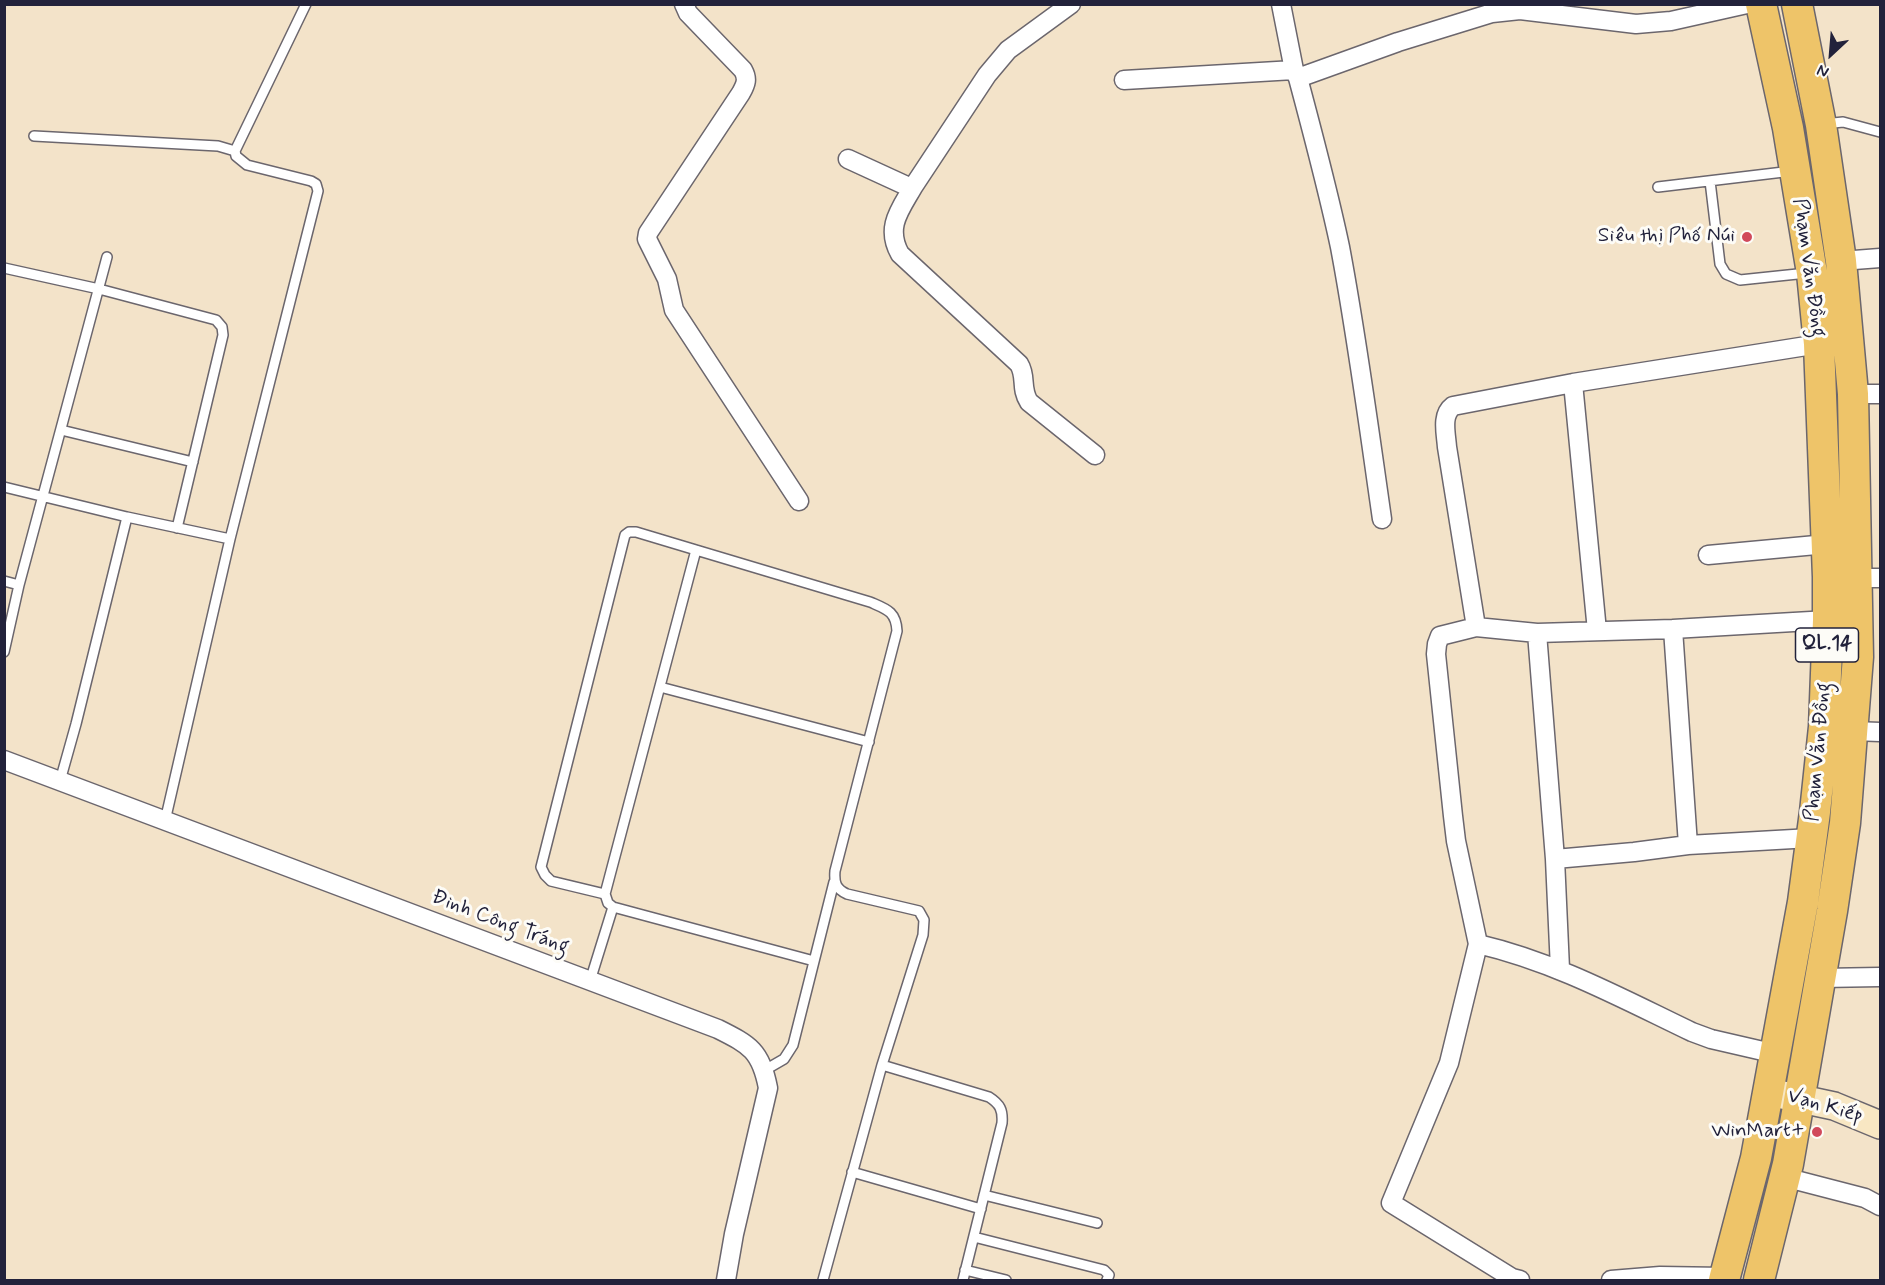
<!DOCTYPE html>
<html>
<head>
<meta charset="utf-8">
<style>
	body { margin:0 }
	#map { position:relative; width:1885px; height:1285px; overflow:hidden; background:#f3e3c9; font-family:Mynerve,sans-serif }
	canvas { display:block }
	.frame { position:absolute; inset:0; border:6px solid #22223b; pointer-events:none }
	.north { position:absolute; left:1801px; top:24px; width:60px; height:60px; -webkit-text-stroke:4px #fdfcf7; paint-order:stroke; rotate:206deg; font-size:16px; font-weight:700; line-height:24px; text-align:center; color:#22223b }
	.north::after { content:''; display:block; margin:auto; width:21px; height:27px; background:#22223b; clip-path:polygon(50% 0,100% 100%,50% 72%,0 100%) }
</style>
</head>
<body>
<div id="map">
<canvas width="1885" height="1285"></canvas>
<div class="frame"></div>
<div class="north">N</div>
</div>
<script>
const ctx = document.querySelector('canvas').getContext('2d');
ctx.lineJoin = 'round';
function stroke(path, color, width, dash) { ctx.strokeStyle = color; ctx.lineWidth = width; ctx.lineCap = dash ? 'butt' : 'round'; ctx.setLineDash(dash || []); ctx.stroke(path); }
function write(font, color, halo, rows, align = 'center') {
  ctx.font = font + ' Mynerve,sans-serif'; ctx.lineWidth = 6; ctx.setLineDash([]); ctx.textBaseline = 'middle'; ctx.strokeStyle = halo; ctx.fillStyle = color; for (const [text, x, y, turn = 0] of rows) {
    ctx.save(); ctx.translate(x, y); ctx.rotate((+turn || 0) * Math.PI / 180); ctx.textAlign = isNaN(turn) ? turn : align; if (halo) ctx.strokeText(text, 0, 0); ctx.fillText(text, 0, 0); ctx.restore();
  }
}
const lane = new Path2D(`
	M1824,124L1843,122L1880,132
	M34,136L218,146L235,151
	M1710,181L1720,264L1726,274L1740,280L1807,273
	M1658,187L1792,171
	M4,268L99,289L216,320L222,327L223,335L177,528
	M61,430L193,462
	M4,487L127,517
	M4,581L19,585
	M4,652L19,585L107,257
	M660,687L869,742
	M60,781L76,724L127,517L230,539
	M165,821L230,539L318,191L316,184L311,181L247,165L236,156L235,151L306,4
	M605,894L551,881L545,875L541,867L625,535L629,532H636L696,550
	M814,961L613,907L608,903L605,894L696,550L870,602C886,609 896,611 897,631L835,871C834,883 836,889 847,894L919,911L924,920L923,935L882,1065L823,1280
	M590,981L613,907
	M882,1065L989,1097C1000,1104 1003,1110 1002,1123L963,1280
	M765,1070L784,1059L793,1045L834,882
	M852,1172L981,1209
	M984,1195L1097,1223
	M974,1237L1104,1270L1109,1275L1107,1280
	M965,1270L1006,1280`);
const street = new Path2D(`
	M684,4L688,13L743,70C748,79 746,84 741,93L648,233L647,239L667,279L674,310L799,501
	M1281,4L1294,70L1298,78C1313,134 1328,190 1340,247C1357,337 1369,429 1382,519
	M1298,78L1398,42L1492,13L1520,10L1636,24L1671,21L1747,4
	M1124,80L1294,70
	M848,159L909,187H913L987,75L1008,50L1071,4
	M913,187C900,210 885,227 900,254L1019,364C1027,377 1020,388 1029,402L1095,455
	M1841,261L1880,258
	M1573,383L1597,631
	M1853,394H1880
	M1708,555L1827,544
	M1856,578H1880
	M1476,627L1447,447C1446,433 1441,415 1453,406L1573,383L1819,344
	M1673,629L1688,845
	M1537,633L1555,859L1560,969
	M1853,731L1880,732
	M4,760L718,1029C750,1045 761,1051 768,1088L734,1234L726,1280
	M1555,859L1634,852L1688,845L1811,838
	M1478,944C1555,962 1621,998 1692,1032L1711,1039L1776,1054
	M1821,978L1880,977
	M1784,1177L1865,1198L1880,1206
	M1520,1280L1512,1278L1391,1203L1449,1063L1478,944L1456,841L1453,816L1436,654L1437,644L1440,636L1476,627L1537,633L1673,629L1828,620
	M1611,1280L1660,1276L1725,1277`);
const secondary = new Path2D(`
	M1778,1094L1834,1106L1880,1125`);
const primary = new Path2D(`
	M1724,1280L1756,1158L1803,902L1815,812L1824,727L1828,620V577L1819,344L1812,273L1788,128L1761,4
	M1759,1280L1788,1164L1832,911L1845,823L1858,657L1853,394L1841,261L1821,125L1797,4`);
stroke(lane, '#6b666d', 12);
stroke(street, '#6b666d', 21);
stroke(secondary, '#6b666d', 30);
stroke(primary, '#6b666d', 33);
stroke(lane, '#fff', 9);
stroke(street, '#fff', 18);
stroke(secondary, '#f8e7c3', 27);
stroke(primary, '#eec469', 30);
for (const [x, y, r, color] of [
	[1747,237,6,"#d1495b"],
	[1817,1132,6,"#d1495b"]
]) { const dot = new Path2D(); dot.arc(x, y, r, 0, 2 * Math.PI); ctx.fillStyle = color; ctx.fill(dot); stroke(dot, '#fdfcf7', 2); }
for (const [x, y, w] of [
	[1827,645,63]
]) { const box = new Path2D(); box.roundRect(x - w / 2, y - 17, w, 34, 4.5); ctx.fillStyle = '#fdfcf7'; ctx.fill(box); stroke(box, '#22223b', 1.5); }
write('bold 20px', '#22223b', null, [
	["QL.14",1827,645]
]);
write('21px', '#22223b', '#fdfcf7', [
	["Siêu thị Phố Núi",1735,237],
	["WinMart+",1805,1132]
], 'right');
write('21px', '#22223b', '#fdfcf7', [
	["Phạm Văn Đồng",1808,268,82],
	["Phạm Văn Đồng",1819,752,-85],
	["Đinh Công Tráng",500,923,21],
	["Vạn Kiếp",1825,1107,16]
]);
</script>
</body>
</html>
